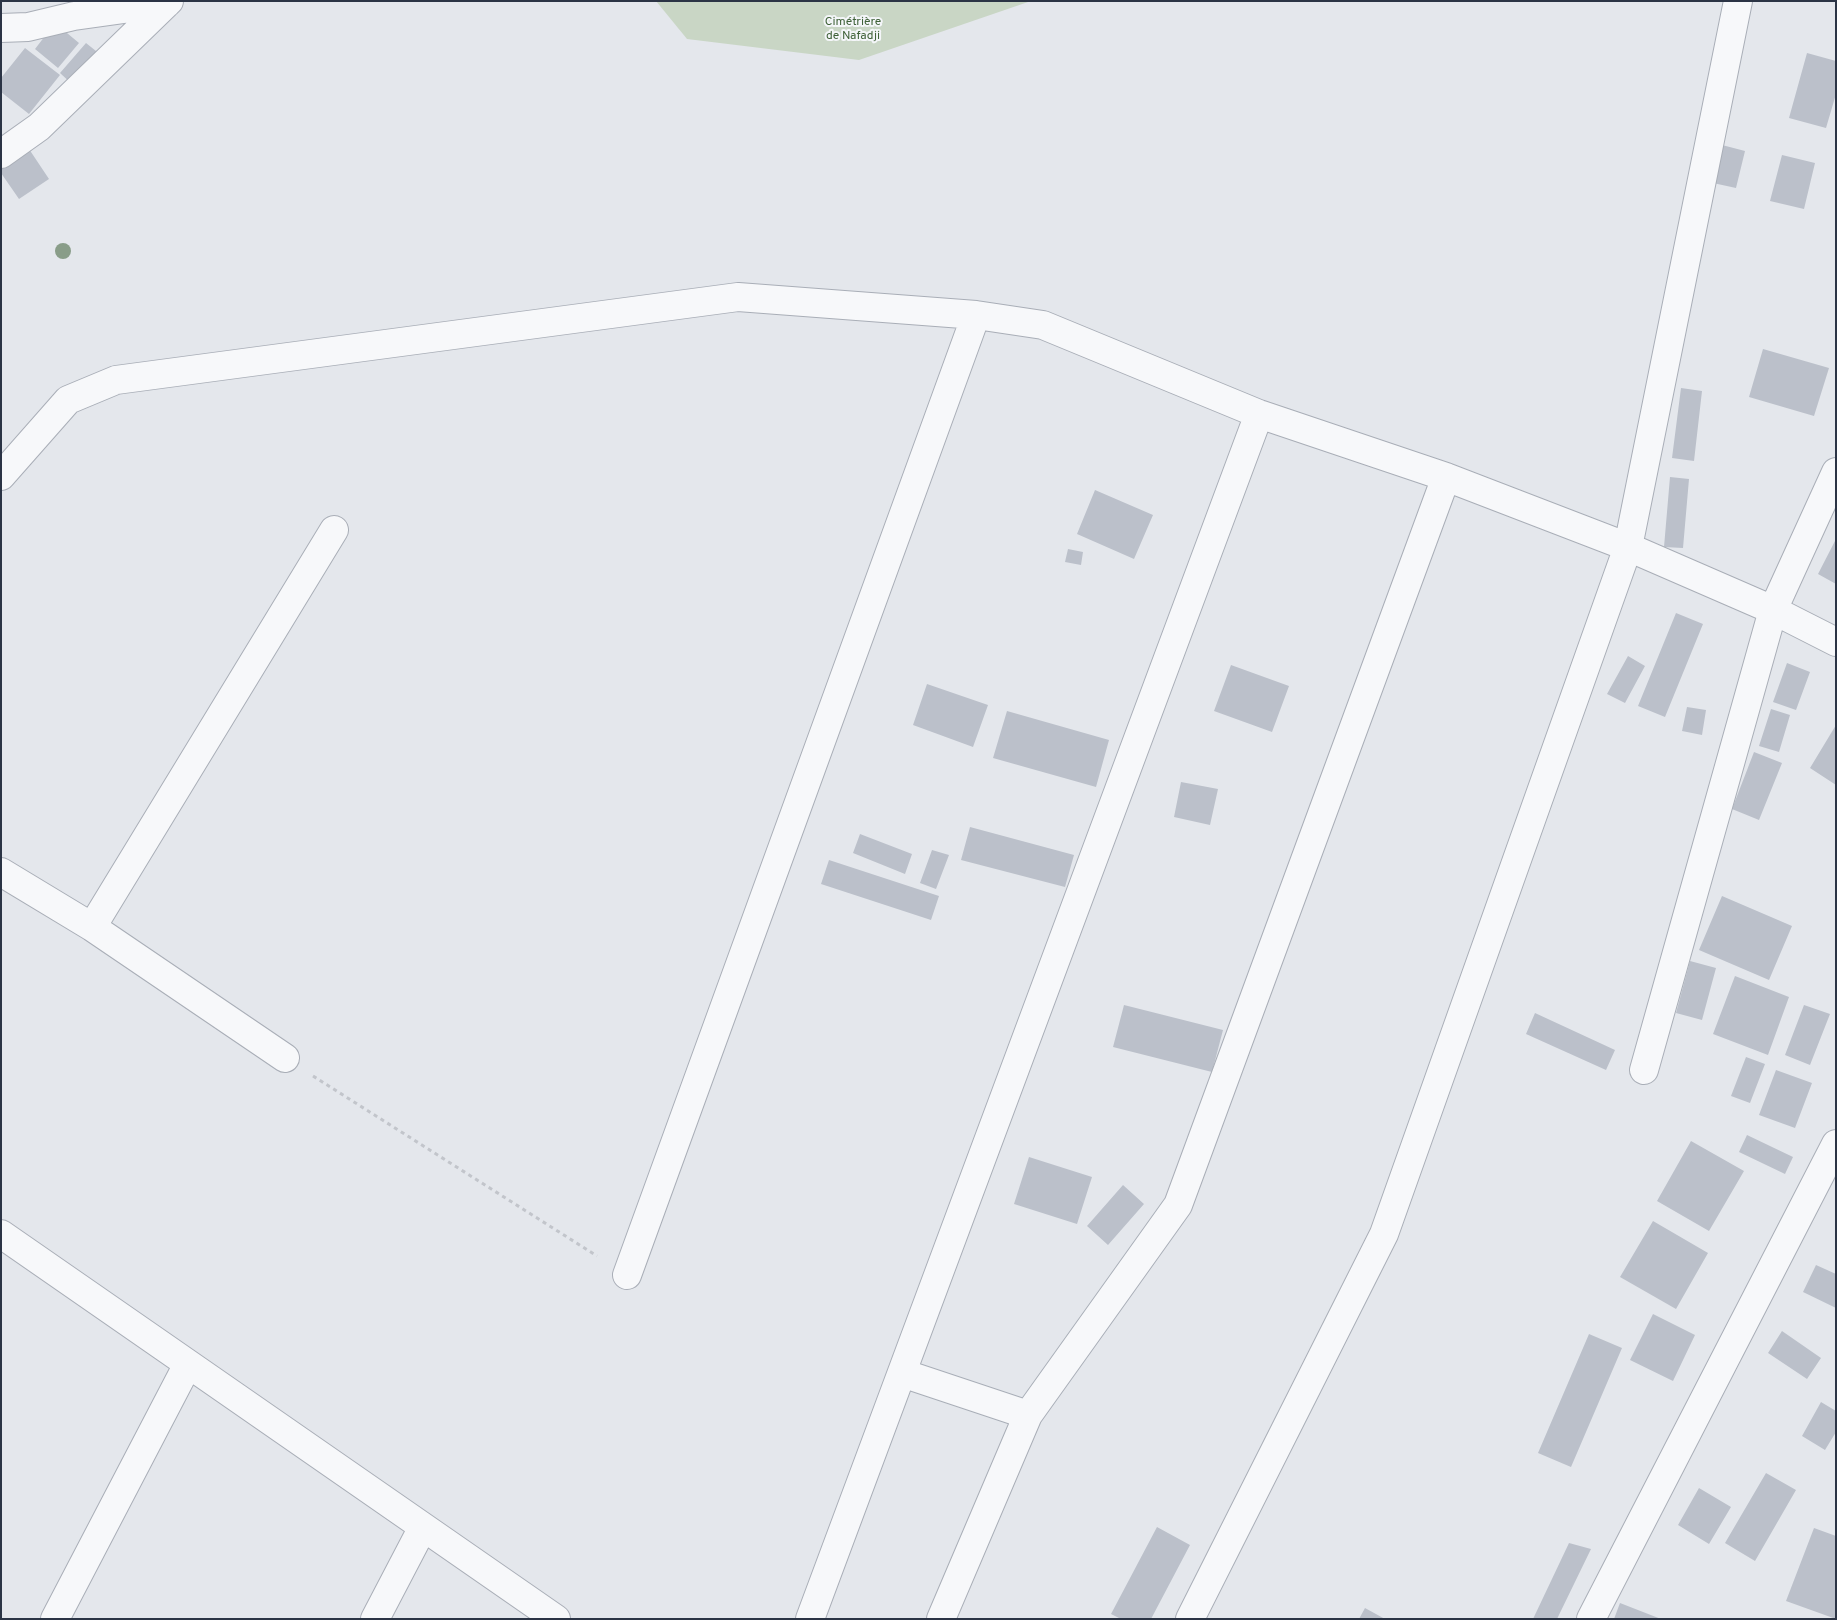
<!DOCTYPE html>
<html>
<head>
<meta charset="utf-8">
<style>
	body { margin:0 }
	#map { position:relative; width:1837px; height:1620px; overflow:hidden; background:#e4e7ec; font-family:Overpass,sans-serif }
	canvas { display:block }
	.frame { position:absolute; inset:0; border:2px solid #2b3445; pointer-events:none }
</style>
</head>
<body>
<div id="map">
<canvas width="1837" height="1620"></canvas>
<div class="frame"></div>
</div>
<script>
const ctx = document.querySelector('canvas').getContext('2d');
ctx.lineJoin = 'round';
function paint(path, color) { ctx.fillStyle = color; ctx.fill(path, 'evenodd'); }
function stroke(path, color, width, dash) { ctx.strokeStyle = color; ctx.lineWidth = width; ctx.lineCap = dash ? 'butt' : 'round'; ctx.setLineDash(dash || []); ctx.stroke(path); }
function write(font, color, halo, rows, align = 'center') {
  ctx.font = font + ' Overpass,sans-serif'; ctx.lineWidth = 4; ctx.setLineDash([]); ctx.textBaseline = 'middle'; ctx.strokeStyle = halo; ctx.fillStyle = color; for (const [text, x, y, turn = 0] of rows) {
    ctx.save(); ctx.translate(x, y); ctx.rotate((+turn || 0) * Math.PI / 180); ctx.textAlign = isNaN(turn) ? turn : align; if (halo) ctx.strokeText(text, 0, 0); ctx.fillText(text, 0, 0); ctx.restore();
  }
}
paint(new Path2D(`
	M656,1H1031L859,60L687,39Z`), '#c9d6c5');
paint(new Path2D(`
	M55,23L79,43L58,68L35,49Z
	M86,43L101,55L74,86L60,73Z
	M25,48L60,75L29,114L1,92V78Z
	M1807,53L1836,61V94L1826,128L1789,118Z
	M1722,145L1745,151L1736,188L1713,183Z
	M27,146L49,179L19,199L1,173V164Z
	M1782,155L1815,163L1804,209L1770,201Z
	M1763,349L1829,368L1814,416L1749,397Z
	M1681,388L1702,391L1694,461L1672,458Z
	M1670,477L1689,479L1683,548L1664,547Z
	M1095,490L1153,515L1134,559L1077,534Z
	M1836,539V584L1818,574Z
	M1068,549L1083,552L1081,565L1065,562Z
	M1676,613L1703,624L1665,717L1638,706Z
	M1628,656L1645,666L1625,703L1607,694Z
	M1787,663L1810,672L1796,710L1773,702Z
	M1231,665L1289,686L1272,732L1214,711Z
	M927,684L988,705L973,747L913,725Z
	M1687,707L1706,710L1702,735L1682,731Z
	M1771,709L1790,715L1779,752L1759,746Z
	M1007,711L1109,740L1096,787L993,758Z
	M1836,725V785L1810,768Z
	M1754,752L1782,763L1759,820L1732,809Z
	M1181,782L1218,789L1210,825L1174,817Z
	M970,827L1074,855L1065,887L961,860Z
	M860,834L912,854L905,874L853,853Z
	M932,850L949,855L936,889L920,883Z
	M829,860L939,896L931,920L821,884Z
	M1722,896L1792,926L1769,980L1699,950Z
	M1690,961L1716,968L1702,1020L1676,1013Z
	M1735,976L1789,997L1768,1055L1713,1034Z
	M1124,1005L1223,1030L1212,1072L1113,1047Z
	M1804,1005L1830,1014L1810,1065L1785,1055Z
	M1535,1013L1615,1050L1606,1070L1526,1034Z
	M1746,1057L1765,1064L1750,1103L1731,1096Z
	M1776,1070L1812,1083L1795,1128L1759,1115Z
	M1747,1135L1793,1157L1785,1174L1739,1152Z
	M1691,1141L1744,1171L1709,1231L1657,1201Z
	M1029,1157L1092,1177L1077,1224L1014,1204Z
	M1123,1185L1144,1204L1108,1245L1087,1226Z
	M1653,1221L1708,1253L1676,1309L1620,1277Z
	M1816,1265L1836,1274V1308L1803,1292Z
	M1653,1314L1695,1335L1673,1381L1630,1360Z
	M1782,1331L1821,1358L1807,1379L1768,1353Z
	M1589,1334L1622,1348L1571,1467L1538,1453Z
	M1821,1402L1836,1411V1432L1825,1450L1802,1436Z
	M1766,1473L1796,1490L1755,1561L1725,1543Z
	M1699,1488L1731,1507L1709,1544L1678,1525Z
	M1157,1527L1190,1545L1151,1619H1121L1111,1614Z
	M1814,1528L1836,1536V1619L1786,1601Z
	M1569,1543L1591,1549L1557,1619H1533Z
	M1620,1603L1661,1619H1614Z
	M1365,1608L1385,1619H1359Z`), '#bbc0ca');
const minor = new Path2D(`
	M1,28L28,27L74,16L167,3
	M1,154L39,127L169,1
	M1,476L68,400L116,380L738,297L976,315L1043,325L1259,414L1446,477L1628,547L1773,610L1836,642
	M1,872L92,927L285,1058
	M92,927L334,530
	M1644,1070L1773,610L1836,472
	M1,1234L556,1619
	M627,1275L976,315
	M902,1373L1028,1415
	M55,1619L188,1364
	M375,1619L423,1527
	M810,1619L1259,414
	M941,1619L1028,1415L1178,1205L1446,477
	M1190,1619L1384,1234L1628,547L1738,1
	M1591,1619L1836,1144`);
stroke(minor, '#a9aeb7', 30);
stroke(new Path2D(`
	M313,1076L597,1256`), '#c2c5cb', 3, [4, 4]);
stroke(minor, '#f7f8fa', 28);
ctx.fillStyle = '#899d89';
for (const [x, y] of [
	[63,251]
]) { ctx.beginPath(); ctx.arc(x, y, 8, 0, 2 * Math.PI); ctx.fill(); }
write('12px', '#3f6138', '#f4f6f9', [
	["Cimétrière",853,23],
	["de Nafadji",853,37]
]);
</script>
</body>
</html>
